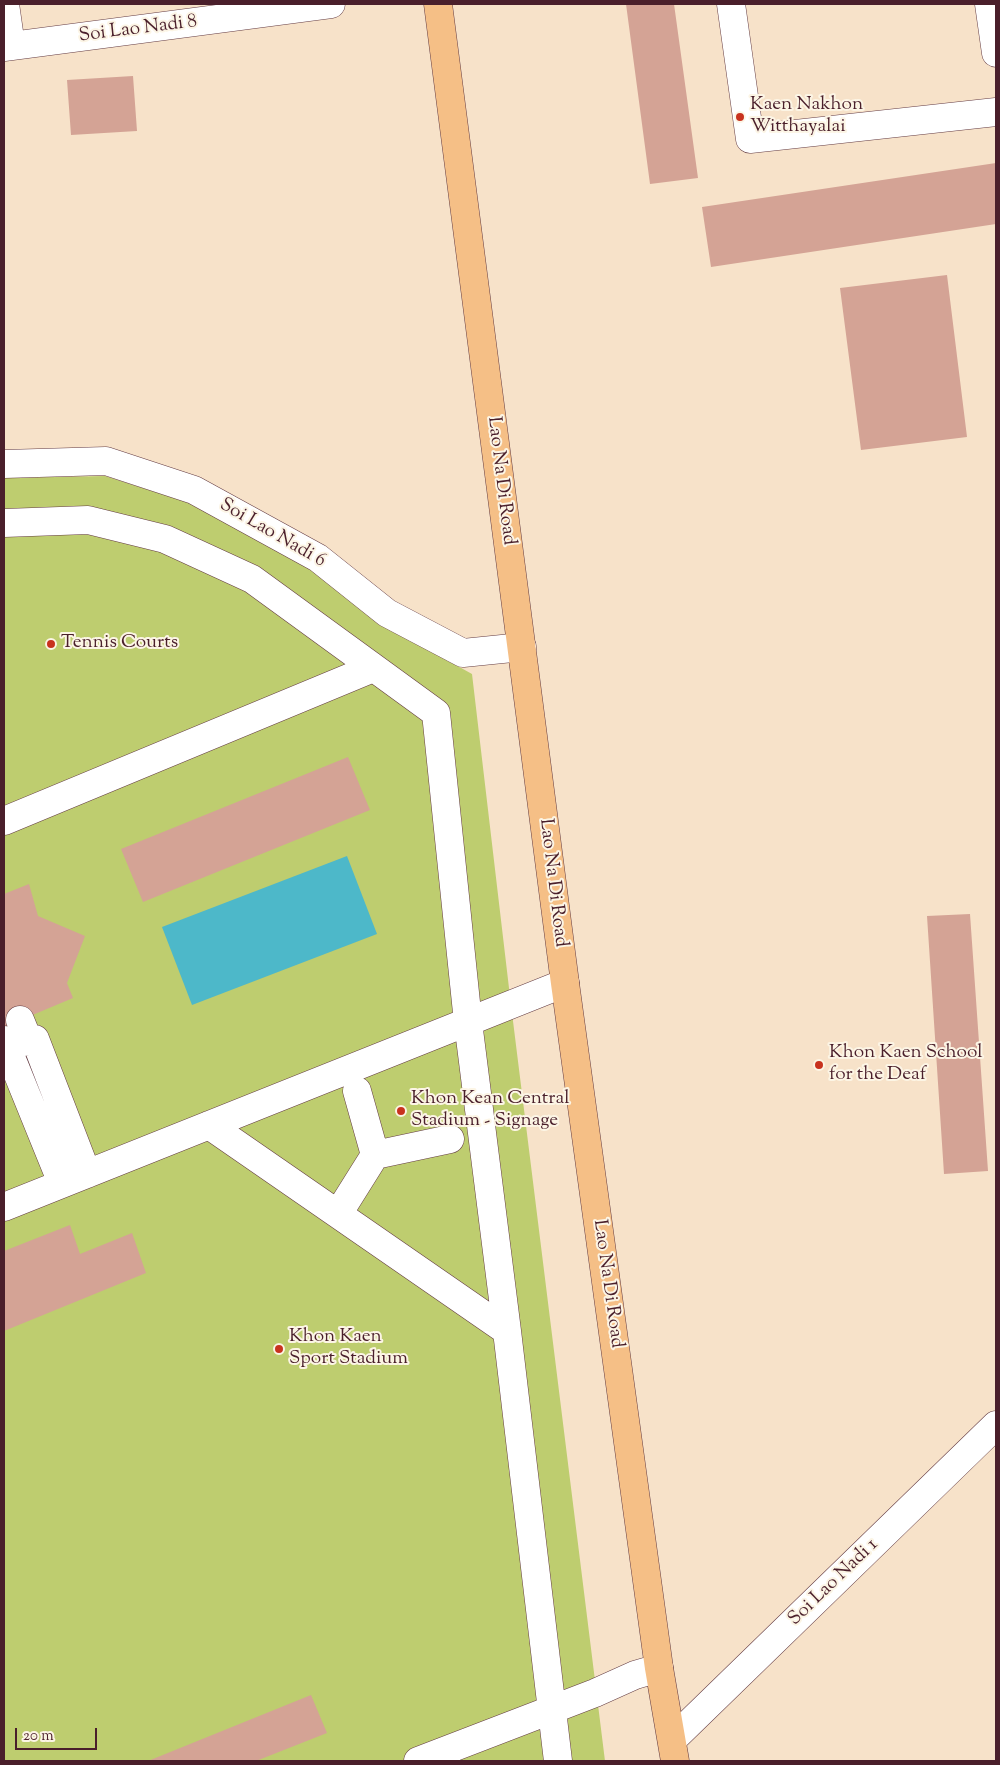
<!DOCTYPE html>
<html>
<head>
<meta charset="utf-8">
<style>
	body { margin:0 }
	#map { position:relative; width:1000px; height:1765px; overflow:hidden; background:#f7e2c9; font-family:"Sorts Mill Goudy",serif }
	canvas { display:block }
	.frame { position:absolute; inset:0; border:5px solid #4a1f2b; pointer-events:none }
	.scale { position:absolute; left:15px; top:1728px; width:82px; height:22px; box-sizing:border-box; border:2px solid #4a1f2b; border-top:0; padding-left:6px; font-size:15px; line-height:18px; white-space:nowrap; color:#4a1f2b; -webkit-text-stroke:4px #fcf5e5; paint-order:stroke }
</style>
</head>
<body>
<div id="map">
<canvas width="1000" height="1765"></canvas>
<div class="frame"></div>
<div class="scale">20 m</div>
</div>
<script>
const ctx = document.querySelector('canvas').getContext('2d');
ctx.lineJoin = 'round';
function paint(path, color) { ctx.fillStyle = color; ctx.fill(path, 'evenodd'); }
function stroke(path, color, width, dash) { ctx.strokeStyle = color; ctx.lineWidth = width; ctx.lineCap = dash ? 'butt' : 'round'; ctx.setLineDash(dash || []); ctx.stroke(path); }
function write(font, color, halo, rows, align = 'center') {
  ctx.font = font + ' "Sorts Mill Goudy",serif'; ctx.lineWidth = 4; ctx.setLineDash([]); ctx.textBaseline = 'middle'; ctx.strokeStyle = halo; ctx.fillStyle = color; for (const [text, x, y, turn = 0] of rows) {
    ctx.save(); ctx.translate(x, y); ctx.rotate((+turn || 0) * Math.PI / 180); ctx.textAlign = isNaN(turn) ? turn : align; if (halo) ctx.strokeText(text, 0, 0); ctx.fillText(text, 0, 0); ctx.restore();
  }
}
paint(new Path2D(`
	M105,476L187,502L309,567L380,623L472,674L511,1005L605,1761H4V478Z`), '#becd6f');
paint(new Path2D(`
	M347,856L377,934L192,1005L162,927Z`), '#4db8c9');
paint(new Path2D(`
	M626,4H674L698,178L650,184Z
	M133,76L137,131L71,135L67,80Z
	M996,163V224L711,267L702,207Z
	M947,275L967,437L861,450L840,288Z
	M348,757L370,810L143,902L121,849Z
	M29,884L38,916L85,936L67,983L73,998L4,1027V894Z
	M970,914L988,1171L944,1174L927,916Z
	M70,1225L80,1254L132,1233L146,1273L4,1331V1251Z
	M311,1695L327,1733L256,1761H148Z`), '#d4a395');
const minor = new Path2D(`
	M5,4L11,46
	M731,4L750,139L996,112
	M989,4L996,53
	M4,47L331,4
	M4,464L106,461L194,490L318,558L387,613L463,653L522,647
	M4,523L88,520L165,539L252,579L436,713L468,1022L507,1331L558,1761
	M4,821L373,668
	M20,1020L29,1042L35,1039L87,1174
	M4,1040L62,1183
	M357,1091L375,1155
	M209,1125L507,1331
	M4,1207L565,983
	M338,1214L375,1155L450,1139
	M672,1740L996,1425
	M418,1761L595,1693L635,1675L659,1668`);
const major = new Path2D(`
	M438,4L565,983L659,1668L675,1761`);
stroke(minor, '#643c43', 29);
stroke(major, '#643c43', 29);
stroke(minor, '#fff', 28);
stroke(major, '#f5bf86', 28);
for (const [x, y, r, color] of [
	[740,117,5,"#c8321e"],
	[51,644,5,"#c8321e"],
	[819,1065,5,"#c8321e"],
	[401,1111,5,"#c8321e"],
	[279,1349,5,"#c8321e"]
]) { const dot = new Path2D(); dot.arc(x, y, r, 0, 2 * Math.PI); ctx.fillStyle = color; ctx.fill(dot); stroke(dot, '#fcf5e5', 2); }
write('19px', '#4a1f2b', '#fcf5e5', [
	["Soi Lao Nadi 8",138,30,-7],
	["Lao Na Di Road",500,481,83],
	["Soi Lao Nadi 6",272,534,30],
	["Lao Na Di Road",552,883,83],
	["Lao Na Di Road",607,1284,82],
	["Soi Lao Nadi 1",834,1583,-44]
]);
write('19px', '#4a1f2b', '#fcf5e5', [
	["Kaen Nakhon",750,106],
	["Witthayalai",750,128],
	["Tennis Courts",61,644],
	["Khon Kaen School",829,1054],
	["for the Deaf",829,1076],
	["Khon Kean Central",411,1100],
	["Stadium - Signage",411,1122],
	["Khon Kaen",289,1338],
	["Sport Stadium",289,1360]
], 'left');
</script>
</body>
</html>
